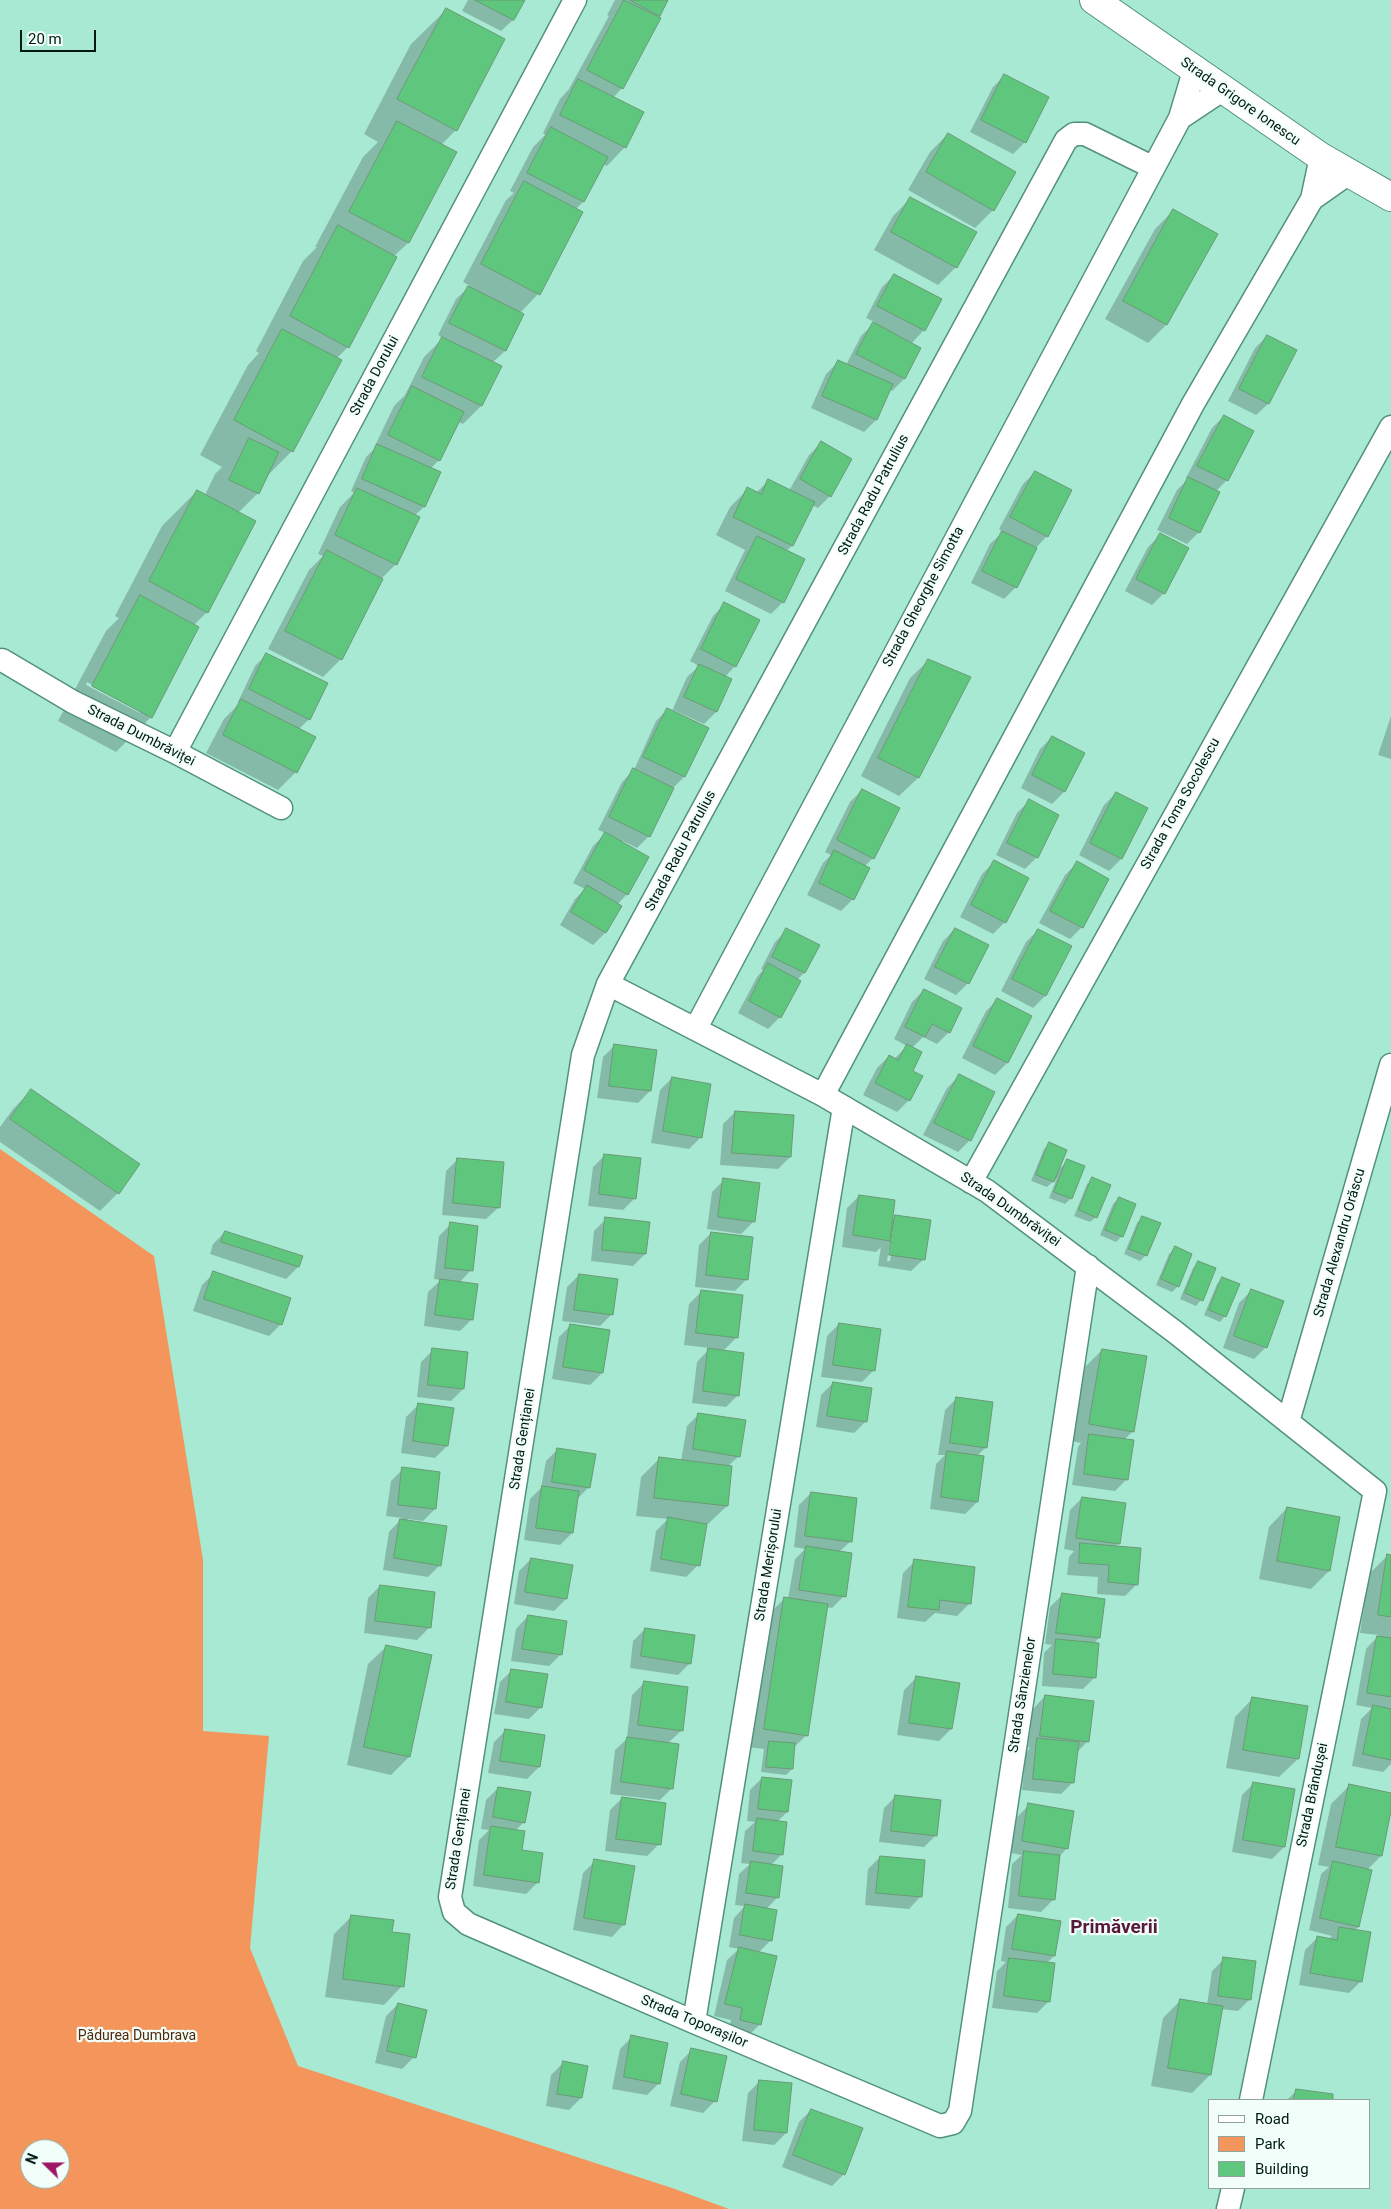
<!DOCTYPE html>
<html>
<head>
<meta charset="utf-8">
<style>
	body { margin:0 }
	#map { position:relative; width:1391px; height:2209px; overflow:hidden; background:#a8e9d3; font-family:Roboto,sans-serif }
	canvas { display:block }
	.legend { position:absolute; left:1208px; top:2099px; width:162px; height:90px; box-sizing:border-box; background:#f1fef9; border:1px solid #91a39d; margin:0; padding:6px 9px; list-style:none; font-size:15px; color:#011a13 }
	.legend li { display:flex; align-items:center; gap:10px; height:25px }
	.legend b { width:25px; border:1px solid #91a39d }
	.north { position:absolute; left:20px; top:2139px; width:50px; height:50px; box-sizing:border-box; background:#f1fef9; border:1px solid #91a39d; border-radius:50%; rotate:292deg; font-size:14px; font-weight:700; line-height:20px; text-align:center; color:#011a13 }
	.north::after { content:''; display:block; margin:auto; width:18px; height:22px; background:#9d1666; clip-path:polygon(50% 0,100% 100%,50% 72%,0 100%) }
	.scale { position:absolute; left:20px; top:30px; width:76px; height:22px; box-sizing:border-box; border:2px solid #011a13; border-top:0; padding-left:6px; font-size:15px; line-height:18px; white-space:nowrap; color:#011a13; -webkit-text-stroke:4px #f1fef9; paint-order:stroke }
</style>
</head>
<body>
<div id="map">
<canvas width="1391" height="2209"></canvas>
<ul class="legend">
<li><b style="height:6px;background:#fff"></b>Road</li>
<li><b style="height:14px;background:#f4965c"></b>Park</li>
<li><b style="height:14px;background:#5ec77d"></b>Building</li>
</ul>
<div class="north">N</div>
<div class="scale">20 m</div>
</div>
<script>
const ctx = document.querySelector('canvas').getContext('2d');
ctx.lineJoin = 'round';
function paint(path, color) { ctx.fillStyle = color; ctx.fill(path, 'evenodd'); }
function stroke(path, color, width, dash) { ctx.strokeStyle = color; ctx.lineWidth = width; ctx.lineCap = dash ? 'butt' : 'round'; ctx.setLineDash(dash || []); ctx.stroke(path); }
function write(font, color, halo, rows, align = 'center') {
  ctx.font = font + ' Roboto,sans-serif'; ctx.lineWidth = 4.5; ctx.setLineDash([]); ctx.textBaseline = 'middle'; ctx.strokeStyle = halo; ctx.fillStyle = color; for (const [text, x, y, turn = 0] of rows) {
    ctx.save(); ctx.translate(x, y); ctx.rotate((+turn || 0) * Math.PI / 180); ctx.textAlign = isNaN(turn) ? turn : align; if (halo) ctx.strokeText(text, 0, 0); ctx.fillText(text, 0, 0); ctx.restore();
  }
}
paint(new Path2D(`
	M0,1149L154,1256L203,1560V1731L269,1736L250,1948L298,2066L672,2188L729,2209H0ZM30,2149H60V2179H30Z`), '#f4965c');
paint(new Path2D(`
	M468,0H523L513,20L501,31L462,11Z
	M615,0H667L622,88L613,98L625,147L607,166L603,164L583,202L576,209L538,294L520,313L523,314L505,351L492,363L500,367L481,406L463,424L458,422L439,460L430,469L439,473L424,507L414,516L396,564L381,579L341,659L323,677L268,649L309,570L323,556L318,554L340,507L354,493L351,491L366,457L373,450L394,406L405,395L424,357L443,338L438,335L456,299L470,286L463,282L506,200L514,193L510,191L533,147L545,135L543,133L560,99L569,89L609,16L607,15Z
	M446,10L456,130L441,145L455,153L408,243L394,256L348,347L336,359L292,451L265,478L258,493L238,513L207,612L194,625L151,717L116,752L58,721L106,631L119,618L115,616L162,526L197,491L205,495L215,474L222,467L200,455L248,365L259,353L256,351L303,261L317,247H315L363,157L378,142L364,134L411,44ZM87,682L140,710V713L86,685Z
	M1005,75L1025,142L1013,154L970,132L993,87Z
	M948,134L993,210L975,228L908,190L930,152Z
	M911,198L956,267L938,285L874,250L893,216Z
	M1173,211L1216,234L1166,325L1148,343L1105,319L1155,229Z
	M894,275L924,330L911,344L920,348L904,379L892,391L889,389L876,420L864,432L811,408L826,374L838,362L846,365L861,336L875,322L866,318L882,287Z
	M1267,336L1295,351L1268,404L1256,415L1228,401L1255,348Z
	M1224,416L1252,431L1227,480L1216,491L1199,532L1187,544L1157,530L1177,490L1188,479L1186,478L1212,428Z
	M821,443L830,496L818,508L812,505L792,546L786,551L783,602L771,614L725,591L745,550L716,535L730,507L748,489L756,493L768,481L789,491L809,455Z
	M1035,472L1047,536L1035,549L1016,587L1004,599L971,583L990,544L1003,532L999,529L1023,484Z
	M1160,535L1164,593L1152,605L1125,591L1148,547Z
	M725,604L735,666L725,677L731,679L716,712L704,724L673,710L672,712L708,729L684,777L672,789L649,836L637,848L623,841L622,843L647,858L627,894L617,905L620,907L605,933L593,945L560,925L575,899L585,889L573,883L593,846L606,833L598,830L622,782L634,770L656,721L668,709L672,711L687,677L699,666L690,661L713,616Z
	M267,654L309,719L298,730L296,772L278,790L206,753L224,719L240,703L238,702L255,666Z
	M929,660L970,677L918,778L899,796L861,776L910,678Z
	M1391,716V759L1378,755Z
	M1052,737L1084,753L1064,792L1052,804L1021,788L1040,749Z
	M862,790L873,858L865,866L853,899L841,911L807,895L823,863L831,855L825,852L850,802Z
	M1116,793L1146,809L1121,859L1109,871L1079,855L1104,805Z
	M1029,801L1057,815L1037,857L1025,869L996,855L1017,813Z
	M994,862L1005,922L993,934L960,917L982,874Z
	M1077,863L1107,879L1082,927L1070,939L1039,923L1065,875Z
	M955,929L968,983L956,995L924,979L943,941Z
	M787,930L804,973L797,980L780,1017L768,1029L738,1013L757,977L763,970L761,969L775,942Z
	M1038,930L1070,947L1045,996L1033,1008L1001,991L1026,942Z
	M924,990L949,1032L937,1044L923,1037L912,1048L909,1100L897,1112L863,1095L877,1068L889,1056L894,1059L907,1046L894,1039L912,1002Z
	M998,999L1007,1063L995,1075L962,1058L986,1011Z
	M615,1045L655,1051L650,1091L638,1103L597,1098L603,1057Z
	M959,1076L970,1140L958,1152L923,1135L947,1088Z
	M672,1078L701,1137L689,1149L651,1143L660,1090Z
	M31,1091L118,1193L100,1211L0,1142V1127L13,1109Z
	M735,1112L790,1157L778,1169L720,1165L723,1124Z
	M1050,1144L1058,1170L1068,1160L1071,1198L1065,1204L1049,1198L1057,1178L1047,1187L1031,1181L1044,1149Z
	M605,1155L635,1198L623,1210L588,1206L593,1167Z
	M458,1159L499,1207L486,1219L442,1215L446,1171Z
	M1093,1179L1096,1217L1090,1222L1074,1216L1087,1184Z
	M724,1180L753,1222L741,1234L707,1229L712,1192Z
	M859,1196L891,1221L896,1216L924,1259L911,1271L878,1266L881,1247L876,1252L842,1247L847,1208ZM892,1228H895L890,1261H887Z
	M1119,1198L1122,1236L1116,1242L1100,1235L1113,1204Z
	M1143,1217L1146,1255L1140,1261L1124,1254L1137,1223Z
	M606,1219L645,1254L633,1266L591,1261L594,1231Z
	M451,1224L471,1270L459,1283L472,1319L460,1331L424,1326L428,1292L441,1280L434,1279L439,1236Z
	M225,1232L301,1257L298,1267L286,1279L210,1254L213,1244Z
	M711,1233L747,1279L735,1291L695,1287L699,1245Z
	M1175,1248L1178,1286L1172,1292L1156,1285L1169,1254Z
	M1199,1262L1201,1300L1196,1306L1180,1299L1193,1268Z
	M214,1273L281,1324L269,1336L193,1311L202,1285Z
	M579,1275L612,1314L600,1326L562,1321L567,1287Z
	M1223,1278L1225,1316L1220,1322L1204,1315L1217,1284Z
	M1251,1291L1266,1347L1254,1359L1223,1348L1239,1303Z
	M701,1292L736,1338L723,1351L738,1395L726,1407L692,1403L697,1362L710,1348L684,1345L689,1304Z
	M839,1324L874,1370L862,1382L821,1377L827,1336Z
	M571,1325L602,1373L590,1385L552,1379L559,1337Z
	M433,1350L463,1389L451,1401L417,1397L421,1362Z
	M1102,1350L1133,1431L1124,1440L1127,1479L1115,1491L1072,1485L1078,1447L1081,1443L1071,1441L1084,1368Z
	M833,1383L866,1421L854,1433L816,1427L821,1395Z
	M957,1398L986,1447L977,1456V1502L965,1514L930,1509L936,1464L945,1455H938L945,1410Z
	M418,1405L447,1446L435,1458L401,1453L406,1417Z
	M699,1414L739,1456L728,1466L727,1506L708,1524H706L698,1565L686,1577L650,1571L656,1531L668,1519L636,1516L641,1477L659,1459L681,1461L687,1426Z
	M558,1449L589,1487L577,1499L572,1533L560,1545L524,1540L530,1499L541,1488L546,1461Z
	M403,1469L435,1509L423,1521L408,1519V1521L440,1565L428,1577L383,1570L389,1532L402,1518L386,1516L391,1481Z
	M811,1493L851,1541L839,1552L844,1596L832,1608L826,1607L807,1735L793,1748L792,1769L786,1775L761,1772L764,1749L746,1747L766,1617L784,1599H788L795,1559L805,1549L794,1547L799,1505Z
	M1082,1498L1119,1543L1115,1547L1137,1584L1125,1596L1097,1594L1098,1577L1067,1575L1069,1557L1074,1551L1064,1549L1070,1510Z
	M1287,1508L1329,1571L1311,1589L1259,1579L1269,1527Z
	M1387,1556H1391V1764L1383,1772L1352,1766L1361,1719L1372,1708L1356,1705L1366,1649L1379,1635L1360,1633L1369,1574Z
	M531,1559L566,1599L554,1611L514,1604L519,1571Z
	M915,1561L969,1604L957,1616L935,1613L925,1622L897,1618L903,1573Z
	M380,1586L429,1628L417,1640L364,1633L368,1598Z
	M1062,1595L1099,1638L1093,1644L1095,1677L1083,1689L1042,1686L1044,1653L1052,1645L1045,1644L1050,1607Z
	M528,1616L561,1654L549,1666L511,1661L516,1629Z
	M645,1629L690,1663L678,1675L630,1668L633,1641Z
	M387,1646L409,1757L391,1775L347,1765L368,1664Z
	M512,1670L541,1707L529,1719L494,1714L500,1682Z
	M916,1678L951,1729L939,1741L897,1735L904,1690Z
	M644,1683L682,1730L668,1743L672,1788L660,1800L610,1794L615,1750L629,1737H627L632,1695Z
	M1045,1696L1088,1741L1077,1752L1073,1782L1061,1794L1022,1790L1026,1752L1030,1748L1028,1747L1033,1709Z
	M1253,1698L1298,1759L1279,1777L1226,1768L1235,1717Z
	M506,1730L544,1736L539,1767L527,1779L488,1773L494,1742Z
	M762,1778L787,1812L777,1822L782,1854L771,1865L778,1897L766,1909L771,1940L758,1953L760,2024L748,2036L728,2032L731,2020L714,2016L727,1960L739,1949L729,1947L734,1918L745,1906L735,1905L739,1874L750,1864L741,1863L745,1831L755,1822L747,1821L750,1790Z
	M1254,1783L1284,1847L1272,1859L1232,1852L1242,1795Z
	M1349,1786L1391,1794V1805L1381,1856L1367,1870L1358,1927L1354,1931L1361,1981L1349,1993L1299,1985L1305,1950L1317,1938L1328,1940L1332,1936L1309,1930L1321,1874L1329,1867L1318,1865L1331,1804Z
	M498,1788L524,1822L515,1831L521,1851L538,1882L526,1894L473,1886L479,1840L489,1830L481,1829L486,1800Z
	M896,1796L936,1835L924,1847L879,1842L884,1808Z
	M622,1798L659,1844L647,1856L605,1851L610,1810Z
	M1029,1805L1067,1848L1059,1857L1053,1900L1041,1912L1008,1908L1012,1864L1022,1855L1011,1853L1017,1817Z
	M880,1857L921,1896L909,1909L865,1905L868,1869Z
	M595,1861L624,1924L612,1937L573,1930L583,1873Z
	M1018,1915L1054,1956L1046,1964L1049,2001L1037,2013L992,2008L997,1971L1006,1962L1001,1961L1006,1927Z
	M352,1916L391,1933L402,1986L384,2005L325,1997L334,1934Z
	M1224,1959L1250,1999L1238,2011L1221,2009L1210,2075L1192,2093L1151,2086L1163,2018L1181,2000L1207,2005L1212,1971Z
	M398,2004L414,2057L402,2069L375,2063L386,2016Z
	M632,2037L659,2083L647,2095L612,2089L620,2049Z
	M692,2050L715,2101L703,2113L670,2106L680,2062Z
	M563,2063L581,2098L569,2110L546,2106L551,2075Z
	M760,2081L786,2133L774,2145L742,2141L748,2093Z
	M1296,2091L1332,2095L1331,2100H1287Z
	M811,2110L844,2174L832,2186L782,2167L799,2122Z`), '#0003');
const building = new Path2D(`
	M475,0H525L514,20Z
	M624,0L661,18L623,89L587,70Z
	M630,0H668L660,16Z
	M446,8L505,39L457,131L397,99Z
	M1004,74L1049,97L1026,143L981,120Z
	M578,79L644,112L626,148L560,115Z
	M397,121L457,152L409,243L349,212Z
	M551,127L608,157L584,202L527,173Z
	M948,133L1016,172L994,211L926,172Z
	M524,181L583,212L540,295L481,264Z
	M910,197L977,232L957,268L891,232Z
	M1173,209L1218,234L1167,325L1123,301Z
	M338,225L397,257L349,348L290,316Z
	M894,274L942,299L925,331L877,306Z
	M468,286L524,314L506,351L449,323Z
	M873,322L921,348L905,379L856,354Z
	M282,329L342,360L293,452L234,420Z
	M1267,335L1297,350L1269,404L1239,389Z
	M442,337L502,366L482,406L422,377Z
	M838,360L893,384L877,420L822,396Z
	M412,386L464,412L440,461L388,435Z
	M1224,415L1254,431L1228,481L1197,466Z
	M249,438L279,452L259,494L229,480Z
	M821,441L852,459L831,497L800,479Z
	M377,444L441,472L425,507L362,479Z
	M1035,471L1072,490L1048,537L1010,517Z
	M1188,477L1220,492L1200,533L1169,518Z
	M768,479L815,502L793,546L733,517L747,487L761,494Z
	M357,488L420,517L397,565L335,535Z
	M197,490L256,521L208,613L149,581Z
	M1002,531L1037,548L1017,588L982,571Z
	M1160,533L1189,548L1165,594L1136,579Z
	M757,536L805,559L784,603L736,579Z
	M327,550L383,579L342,660L285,631Z
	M140,595L199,627L152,718L92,686Z
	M724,602L760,620L736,667L701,649Z
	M266,653L328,683L310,720L249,689Z
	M928,659L971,677L919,778L878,758Z
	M699,664L732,679L717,712L684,697Z
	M241,699L316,737L297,773L223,735Z
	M667,708L709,728L685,777L643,757Z
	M1052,736L1085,753L1065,792L1032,775Z
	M633,768L674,788L650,837L609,817Z
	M862,789L900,808L874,859L837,840Z
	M1116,792L1148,808L1122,859L1090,843Z
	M1029,799L1059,815L1038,858L1007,843Z
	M605,832L649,857L628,895L584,870Z
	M834,850L870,868L854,900L819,883Z
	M994,860L1029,878L1006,923L971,905Z
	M1077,861L1109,879L1083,928L1050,911Z
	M587,885L622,906L606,933L571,912Z
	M786,928L820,945L805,973L772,957Z
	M955,928L989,945L969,984L935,967Z
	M1038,929L1072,946L1046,996L1012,979Z
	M768,963L801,981L781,1018L749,1001Z
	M924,989L962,1008L950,1033L932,1024L925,1037L905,1027Z
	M997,998L1032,1016L1008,1063L973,1046Z
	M614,1044L657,1050L651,1091L609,1086Z
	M907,1044L922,1052L913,1071L923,1076L910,1101L875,1083L889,1055L898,1060Z
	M959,1074L995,1092L971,1141L934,1123Z
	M672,1077L711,1084L702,1138L663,1131Z
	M31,1089L140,1164L119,1194L10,1119Z
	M735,1111L794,1115L791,1157L732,1153Z
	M1049,1142L1067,1150L1054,1182L1036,1175Z
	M604,1154L641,1158L636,1199L599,1194Z
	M457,1158L504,1162L500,1208L453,1203Z
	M1067,1159L1085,1166L1072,1199L1054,1192Z
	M1092,1177L1111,1185L1097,1218L1079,1210Z
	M723,1178L760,1183L755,1222L718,1217Z
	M859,1195L895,1200L890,1241L853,1235Z
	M1119,1197L1136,1204L1123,1237L1105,1230Z
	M895,1215L931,1220L925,1260L889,1255Z
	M1142,1216L1161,1223L1147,1256L1129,1249Z
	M605,1217L650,1222L646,1254L602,1250Z
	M450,1222L478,1226L473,1271L445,1268Z
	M225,1231L303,1256L299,1267L221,1242Z
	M711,1232L753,1237L748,1280L706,1275Z
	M1175,1246L1192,1254L1179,1287L1161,1279Z
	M1198,1261L1216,1268L1203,1301L1185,1293Z
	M213,1271L291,1298L282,1325L204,1299Z
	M579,1274L618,1279L613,1315L574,1310Z
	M1222,1277L1240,1284L1226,1317L1209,1310Z
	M440,1279L478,1284L473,1320L435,1315Z
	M1251,1289L1284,1301L1267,1348L1234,1336Z
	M701,1290L743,1295L738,1338L696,1333Z
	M839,1323L881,1329L875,1371L833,1365Z
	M570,1324L610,1330L603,1373L563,1367Z
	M432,1348L468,1352L464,1389L428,1385Z
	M708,1348L744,1353L739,1396L703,1391Z
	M1102,1349L1147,1356L1134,1432L1089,1424Z
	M833,1382L872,1388L867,1422L827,1416Z
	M956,1397L993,1402L987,1448L950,1443Z
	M418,1403L454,1408L448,1446L413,1441Z
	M698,1413L746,1420L740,1457L693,1449Z
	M1089,1434L1134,1440L1128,1480L1084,1474Z
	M557,1448L596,1454L590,1488L552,1482Z
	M947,1451L984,1456L978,1502L941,1497Z
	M659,1457L732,1466L728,1506L654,1498Z
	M402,1467L440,1472L436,1509L398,1505Z
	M542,1486L579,1491L573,1533L536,1528Z
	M811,1492L857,1498L852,1542L805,1536Z
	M1082,1497L1126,1503L1120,1544L1076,1538Z
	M1287,1507L1340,1517L1330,1571L1277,1561Z
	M668,1517L707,1524L700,1566L661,1559Z
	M400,1519L447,1526L441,1566L394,1558Z
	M1080,1543L1141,1548L1138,1585L1108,1582L1109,1565L1079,1563Z
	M806,1546L852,1553L846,1597L799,1590Z
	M1387,1554L1391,1555V1617L1378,1615Z
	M531,1558L573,1565L567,1599L525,1592Z
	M914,1559L975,1567L971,1604L940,1600L939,1610L908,1607Z
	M380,1585L435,1592L431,1628L375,1621Z
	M1062,1593L1105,1599L1100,1638L1056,1633Z
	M784,1597L828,1604L808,1736L764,1729Z
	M528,1615L567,1621L562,1655L522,1649Z
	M645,1628L695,1635L691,1664L641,1656Z
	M1377,1636L1391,1638V1697L1367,1693Z
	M1056,1639L1099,1643L1096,1678L1053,1674Z
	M386,1645L432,1655L410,1757L364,1747Z
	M511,1669L548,1674L542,1708L506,1702Z
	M916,1676L960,1683L952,1729L909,1723Z
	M644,1681L688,1687L683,1731L638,1725Z
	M1045,1695L1094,1701L1089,1742L1040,1736Z
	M1252,1697L1308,1706L1299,1759L1243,1750Z
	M1373,1705L1391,1709V1760L1363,1754Z
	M505,1729L545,1735L540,1767L500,1761Z
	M627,1737L679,1744L673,1789L621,1782Z
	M1037,1738L1079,1742L1074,1783L1033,1779Z
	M769,1741L795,1743L793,1769L766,1767Z
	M762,1777L792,1780L788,1812L758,1809Z
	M1253,1782L1295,1789L1285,1847L1243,1840Z
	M1349,1784L1391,1793V1811L1382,1856L1336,1847Z
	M498,1787L531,1792L525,1823L493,1817Z
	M895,1795L941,1800L937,1836L891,1831Z
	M622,1797L666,1803L661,1845L616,1839Z
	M1028,1803L1074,1811L1068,1849L1022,1841Z
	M757,1818L787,1822L783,1855L753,1851Z
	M491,1826L525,1831L522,1850L543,1853L539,1883L484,1875Z
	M1024,1851L1060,1855L1055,1900L1019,1896Z
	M880,1856L925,1860L922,1897L876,1893Z
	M594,1859L635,1866L625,1925L584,1918Z
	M751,1861L783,1866L779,1898L746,1893Z
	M1333,1861L1372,1870L1359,1927L1320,1918Z
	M745,1904L777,1910L772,1941L740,1935Z
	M1018,1914L1061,1921L1055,1956L1012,1949Z
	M351,1915L394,1920L392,1932L410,1934L404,1987L343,1979Z
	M1339,1927L1371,1932L1362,1982L1310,1973L1317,1936L1337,1940Z
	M739,1947L777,1956L761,2025L740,2020L742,2008L725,2004Z
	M1223,1957L1256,1961L1251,2000L1218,1996Z
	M1009,1958L1055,1963L1050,2002L1004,1996Z
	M1180,1999L1223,2006L1211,2075L1168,2068Z
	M398,2003L427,2010L416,2058L387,2051Z
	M631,2035L668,2043L660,2084L624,2077Z
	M691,2048L727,2056L717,2102L681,2094Z
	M563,2061L588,2066L582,2098L557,2094Z
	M759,2080L792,2083L787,2133L754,2130Z
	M1296,2089L1333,2094V2100H1294Z
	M811,2109L863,2128L845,2175L793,2155Z`);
paint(building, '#5ec77d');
stroke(building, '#6a9975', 1);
const minor = new Path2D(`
	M1180,118L1222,90
	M1312,199L1349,173
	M2,660L73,702L175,752L281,808
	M175,752L575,0
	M608,984L823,1095L987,1191L1175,1332L1375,1491L1251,2100
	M696,1028L1180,118L1194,71
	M823,1095L1193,404L1312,199L1321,157
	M971,1182L1391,427
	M1088,1266L960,2111L953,2123L940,2126L694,2022L468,1924L454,1912L450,1897L583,1055L608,984L1066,140L1074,134H1085L1152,167
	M1288,1422L1391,1065
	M694,2022L844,1107
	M1228,2209L1233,2188`);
const secondary = new Path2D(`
	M1094,0L1321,157L1391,197`);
stroke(minor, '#52917d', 25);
stroke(secondary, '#52917d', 30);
stroke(minor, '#fff', 22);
stroke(secondary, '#fff', 28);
write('14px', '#011a13', '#f1fef9', [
	["Strada Grigore Ionescu",1240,102,35],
	["Strada Dorului",375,376,-62],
	["Strada Radu Patrulius",874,495,-62],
	["Strada Gheorghe Simotta",924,597,-62],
	["Strada Dumbrăviței",141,736,27],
	["Strada Toma Socolescu",1181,804,-61],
	["Strada Radu Patrulius",681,851,-62],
	["Strada Dumbrăviței",1010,1210,35],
	["Strada Alexandru Orăscu",1340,1243,-74],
	["Strada Gențianei",523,1439,-81],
	["Strada Merișorului",769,1565,-81],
	["Strada Sânzienelor",1023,1695,-81],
	["Strada Brândușei",1313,1795,-78],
	["Strada Gențianei",459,1839,-81],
	["Strada Toporașilor",694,2022,23]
]);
write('14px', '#4f280d', '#f1fef9', [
	["Pădurea Dumbrava",137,2036]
]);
write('bold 19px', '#58193b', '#f1fef9', [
	["Primăverii",1114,1928]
]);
</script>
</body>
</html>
